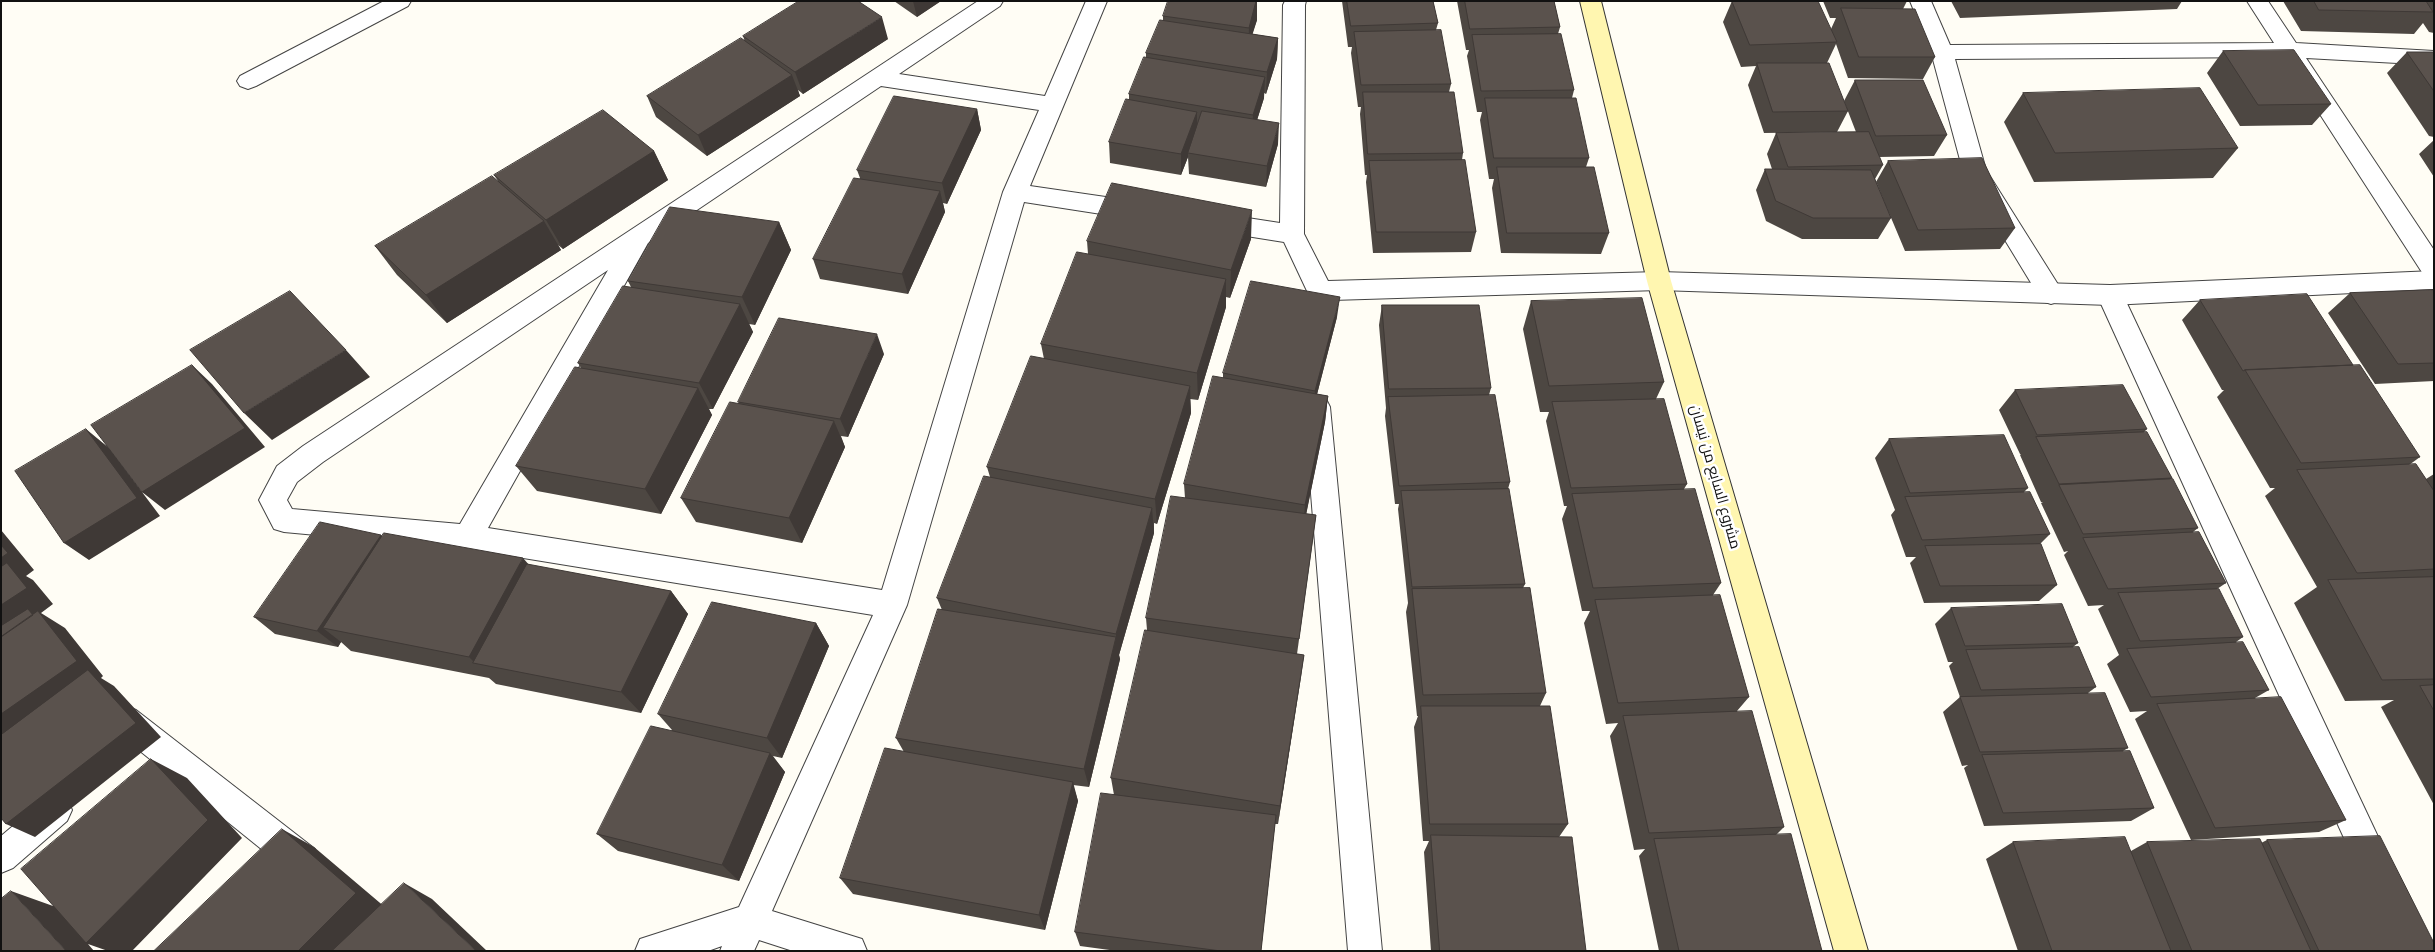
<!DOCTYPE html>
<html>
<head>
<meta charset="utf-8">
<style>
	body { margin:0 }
	#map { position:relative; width:2435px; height:952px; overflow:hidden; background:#fffdf5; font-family:"PT Serif",serif }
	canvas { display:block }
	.frame { position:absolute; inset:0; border:2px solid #111; pointer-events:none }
</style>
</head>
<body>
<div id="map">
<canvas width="2435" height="952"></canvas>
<div class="frame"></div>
</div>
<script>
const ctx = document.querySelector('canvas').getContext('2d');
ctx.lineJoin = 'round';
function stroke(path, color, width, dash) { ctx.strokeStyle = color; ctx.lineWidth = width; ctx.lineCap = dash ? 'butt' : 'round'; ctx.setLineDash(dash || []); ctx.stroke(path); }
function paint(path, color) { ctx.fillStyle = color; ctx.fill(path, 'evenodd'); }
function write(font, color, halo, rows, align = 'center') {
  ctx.font = font + ' "PT Serif",Cairo,serif'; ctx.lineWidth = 5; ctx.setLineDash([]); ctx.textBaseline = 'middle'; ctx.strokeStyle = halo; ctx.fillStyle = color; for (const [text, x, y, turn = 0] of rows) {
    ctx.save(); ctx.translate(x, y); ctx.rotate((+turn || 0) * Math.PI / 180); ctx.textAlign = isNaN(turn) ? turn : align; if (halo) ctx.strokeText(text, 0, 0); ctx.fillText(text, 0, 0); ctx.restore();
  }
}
const minor = new Path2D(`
	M384,1H411L408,6L256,86L248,89L240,86L237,81L240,76Z
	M978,1H1003L1000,6L899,74L1045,96L1086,1H1107L1030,186L1140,202L1148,205L1152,211L1148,217L1140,220L1024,202L907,605L772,911L862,939L867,951H793L759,940L754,951H720L722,946L708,951H635L640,939L739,907L873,615L468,549L284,532L274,529L259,500L277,466L303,446ZM881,86L1039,110L1003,192L882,590L488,528L648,243ZM608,270L460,524L292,509L287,500L297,482L323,462Z
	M1285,1H1306L1305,5L1304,234L1328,281L1659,272L1668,274L1671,281L1668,288L1659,290L1332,300L1331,332L1327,339L1318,342L1309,339L1305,332L1307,291L1284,242L1215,231L1206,228L1203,222L1206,216L1215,213L1280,223L1283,5Z
	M1910,1H1931L1950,45L2274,43L2247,1H2268L2296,43L2434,51V65L2306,58L2434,250V279L2425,277L2283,57L1955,59L1986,170L2064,294L2060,301L2051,304L2042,301L1963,171L1931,52Z
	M2110,285L2119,288L2123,295L2388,858L2392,870L2388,882L2376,886L2364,882L2097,295L2101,288Z
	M1317,396L1326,399L1330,407L1382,951H1348L1304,407L1308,399Z
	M125,706L136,710L315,849L319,861L315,873L303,877L291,873L114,730L110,720L114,710Z
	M56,794L67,799L72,810L67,821L13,868L1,873V836L45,799Z`);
const tertiary = new Path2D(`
	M2434,271V289L2110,305L1659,290L1650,288L1647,281L1650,274L1659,272L2110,285Z`);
const secondary = new Path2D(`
	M1580,1H1601L1671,281L1868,951H1834L1647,281Z`);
stroke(minor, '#444', 2);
stroke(tertiary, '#444', 2);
stroke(secondary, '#333', 2);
paint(minor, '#fff');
paint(tertiary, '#fff');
paint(secondary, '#fff6b0');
paint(new Path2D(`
	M894,1H941L917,17Z
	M1257,1V20L1252,34L1278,38L1277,59L1266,94L1264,93V98L1257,120L1278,144L1266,187L1189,174L1188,157L1181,175L1110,163L1109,142L1129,100V94L1146,58V53L1163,20V16Z
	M1342,1H1433L1438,23L1436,30L1451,84L1449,92L1463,153L1462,160L1476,232L1471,252L1373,253L1366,182L1367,175H1365L1360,114L1361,107H1358L1351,53L1352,47H1348Z
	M1457,1H1554L1560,27L1558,34L1574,90L1572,98L1589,158L1586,167L1609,233L1601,254L1501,253L1492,188L1494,179H1489L1480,120L1482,112H1477L1467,56L1469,50H1466Z
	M1732,1L1831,29L1836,18H1830L1823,1H1907L1903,9L1935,57L1923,79L1848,78L1836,44L1827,63L1848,111L1837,132L1764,133L1748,85L1756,66L1741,67L1723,22Z
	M1951,1H2182L2177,9L1960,18Z
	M2283,1H2434V33L2429,32L2423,23L2414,34L2301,31Z
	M743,36L888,39L803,94L798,90L800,96L707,156L656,117L647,96L745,42Z
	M2223,51L2331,104L2312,125L2240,126L2207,73Z
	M2407,52H2434V137L2429,136L2387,73Z
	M1855,80L1947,135L1934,156L1879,157L1883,165L1875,179L1891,218L1878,239H1802L1766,221L1756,190L1765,169H1772L1767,154L1776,133L1856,132L1844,101Z
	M2023,93L2238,148L2213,178L2034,182L2004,122Z
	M977,109L981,130L947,204L943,203L945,212L908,294L820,279L813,259L860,178L857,170Z
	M2434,140V177L2419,154Z
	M654,151L668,180L563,249L558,245L561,250L447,323L397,275L375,246L498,181L494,175Z
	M1888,161L2015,228L2000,249L1905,251L1876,182Z
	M779,222L791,250L755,325L749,324L753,332L713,409H709L712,415L661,514L537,491L516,466L581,368L578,363L631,287L628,281Z
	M1251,239L1230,298L1226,297V307L1198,400L1190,399L1191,413L1157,524L1154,523V533L1119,655L1120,659L1089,787L1073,785L1078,801L1045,930L853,894L840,878L904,752L896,738L942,610L937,598L990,477L987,467L1044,359L1041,344L1088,254L1087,241Z
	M2434,290V381L2375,384L2328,313L2350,293Z
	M2200,300L2353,365L2420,457L2409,465L2426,479L2434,474V805L2381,707L2394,700L2345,701L2294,603L2317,587L2265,496L2275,488H2270L2217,397L2224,390H2222L2182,320Z
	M1531,301L1664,382L1656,399L1687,484L1684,489L1721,583L1713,595L1749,697L1737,711L1784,827L1776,835L1822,951H1659L1639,856L1645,849L1634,850L1610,736L1618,723L1606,724L1584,623L1590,611H1582L1562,519L1567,506H1564L1546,421L1549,412H1540L1523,329Z
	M1382,305L1491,388L1489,395L1510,482L1508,489L1525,584L1523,588L1546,693L1540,706L1568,824L1559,837L1586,951H1431L1424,852L1429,841H1423L1414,727L1418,716H1417L1406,612L1408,603L1398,509L1399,504H1395L1385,416L1386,408L1379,325Z
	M1337,317L1317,394L1328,396L1325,422L1306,514L1316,515L1297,654L1304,655L1278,824H1275L1261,951H1117L1080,946L1075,932L1114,795L1111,778L1147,630L1146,618L1185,498L1184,484L1223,378V373Z
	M884,354L848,437L841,436L845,447L802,543L696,522L681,498L739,403L738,402Z
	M2015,390L2147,429L2144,432L2172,478L2170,480L2198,528L2193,532L2226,583L2217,589L2243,637L2236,642L2269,690L2255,698L2346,820L2319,832L2191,840L2135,719L2147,711L2130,712L2107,664L2119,655L2098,609L2104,605L2088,606L2064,555L2068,551L2064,552L2041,503L2043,502H2041L2020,455L2021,454H2020L1999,410Z
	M1889,439L2028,488L2024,492L2050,534L2040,544L2057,585L2039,601L1924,603L1910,563L1916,557H1906L1891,515L1895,510L1875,458Z
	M381,535L382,536L529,565L671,591L688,614L641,713L496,684L489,678L351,651L341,642L338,647L275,634L254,617Z
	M1951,608L2078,643L2073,647L2096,687L2088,693L2128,748L2123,751L2154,808L2131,821L1984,826L1964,768L1968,765L1962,766L1943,712L1960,697L1949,666L1953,662H1948L1935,624Z
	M816,623L829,646L782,758L773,756L785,772L739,881L618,851L597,834L672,730L658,714Z
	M2267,840L2434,951H2018L1986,859L2013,842L2131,851L2147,842L2261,843Z`), '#4d4742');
paint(new Path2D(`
	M913,1H941L917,17Z
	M1254,1H1257V20L1248,49L1249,28Z
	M882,17L888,39L803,94L795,72Z
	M1278,38L1277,59L1266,94L1267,72Z
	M792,75L800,96L707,156L698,135Z
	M1265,77L1264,98L1252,136L1253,115Z
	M977,109L981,130L947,204L942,183Z
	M1197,112V133L1188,153V157L1181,175V154Z
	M1279,123L1278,144L1266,187L1267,166Z
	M654,151L668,180L563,249L546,220Z
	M940,191L945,212L908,294L902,274Z
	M1252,210L1251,239L1230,298L1231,270Z
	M544,221L561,250L447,323L426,295Z
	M779,222L791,250L755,325L742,297Z
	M1226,279V307L1198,400L1197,373Z
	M1340,297L1337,317L1313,410L1315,391Z
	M740,304L753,332L713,409L699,383Z
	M877,334L884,354L848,437L840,419Z
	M346,350L370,377L272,440L244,413Z
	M192,365L212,384L265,447L165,510L142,492Z
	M1190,386L1191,413L1157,524L1155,499Z
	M698,388L712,415L661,514L645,489Z
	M1328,396L1325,422L1303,530L1305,505Z
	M834,421L845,447L802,543L789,518Z
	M86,429L109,448L160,516L89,560L64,543Z
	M1152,508L1154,533L1119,655L1120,659L1089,787L1084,769L1116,638V634Z
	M1316,515L1313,539L1296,661L1299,639Z
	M1,530L34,570L26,576L33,580L53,604L41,613L65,628L103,676L101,678L114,686L161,737L35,837L6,824L1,748Z
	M381,535L399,553L323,628L341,642L338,647L317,631Z
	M523,558L544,582L476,664L469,657Z
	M671,591L688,614L641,713L621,692Z
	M816,623L829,646L782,758L767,738Z
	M1304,655L1301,677L1278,824L1280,806Z
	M770,753L785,772L739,881L722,865Z
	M151,759L187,778L242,838L132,951H108L88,944L94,951H66L11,891L53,906Z
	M1073,782L1078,801L1045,930L1039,915Z
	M282,829L314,847L386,908L344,951H298Z
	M404,883L432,899L487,951H476Z`), '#3f3936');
const building = new Path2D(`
	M799,1H858L882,17L795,72L743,36Z
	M1168,1H1256L1249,28L1163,16Z
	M1347,1H1433L1438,23L1351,26Z
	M1465,1H1554L1560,27L1470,29Z
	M1732,1H1818L1837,42L1750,45Z
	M2314,1H2426L2433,12L2319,10Z
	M1841,8L1915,9L1935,57H1859Z
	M1160,20L1278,38L1267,72L1146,53Z
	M1441,30L1451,84L1361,85L1354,32Z
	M1561,34L1574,90L1481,91L1472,35Z
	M741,38L792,75L698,135L647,96Z
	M2294,50L2331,104L2258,105L2223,51Z
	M2407,52H2434V91Z
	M1144,57L1265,77L1253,115L1129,94Z
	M1757,63H1829L1848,111L1773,112Z
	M1855,80H1923L1947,135L1876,136Z
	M2200,88L2238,148L2055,153L2023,93Z
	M1363,92H1454L1463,153L1368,154Z
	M894,96L977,109L942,183L857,170Z
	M1485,98H1576L1589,158H1494Z
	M1126,99L1197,112L1181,154L1109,142Z
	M603,110L654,151L546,220L494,175Z
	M1202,111L1279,123L1267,166L1188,153Z
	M1869,132L1883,165L1788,167L1776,133Z
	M1982,158L2015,228L1918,230L1888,161Z
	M1465,160L1476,232H1376L1369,161Z
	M1497,167H1594L1609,233H1507Z
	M1765,169L1871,170L1891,218H1813L1776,201Z
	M492,176L544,221L426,295L375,246Z
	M854,178L940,191L902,274L813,259Z
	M1112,183L1252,210L1231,270L1087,241Z
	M670,207L779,222L742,297L628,281Z
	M1077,252L1226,279L1197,373L1041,344Z
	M1251,281L1340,297L1315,391L1223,373Z
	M623,286L740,304L699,383L578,363Z
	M2434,290V363L2398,364L2350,293Z
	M290,291L346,350L244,413L190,350Z
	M2307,294L2353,365L2245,370L2243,371L2200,300Z
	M1642,298L1664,382L1549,386L1531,301Z
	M1382,305H1479L1491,388L1389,389Z
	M779,318L877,334L840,419L738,402Z
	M1031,356L1190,386L1155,499L987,467Z
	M192,365L245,428L142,492L91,425Z
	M2360,365L2420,457L2301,463L2245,370Z
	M575,367L698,388L645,489L516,466Z
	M1213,376L1328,396L1305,505L1184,484Z
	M2123,385L2147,429L2037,435L2015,390Z
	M1495,395L1510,482L1399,486L1388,397Z
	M1664,399L1687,484L1571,488L1552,402Z
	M730,402L834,421L789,518L681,498Z
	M86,429L137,498L64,543L15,471Z
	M2147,432L2172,478L2059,484L2036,437Z
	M2004,435L2028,488L1910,493L1889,439Z
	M2416,464L2434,491V569L2357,573L2297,470Z
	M984,476L1152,508L1116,634L937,598Z
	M2173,479L2198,528L2083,534L2059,485Z
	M1509,489L1525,584L1412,587L1401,491Z
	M1695,489L1721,583L1593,588L1572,494Z
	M2030,492L2050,534L1922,540L1905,497Z
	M1171,496L1316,515L1299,639L1146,618Z
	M320,522L381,535L317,631L254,617Z
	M2199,532L2226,583L2108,589L2083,538Z
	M384,533L523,558L469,657L323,628Z
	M2041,544L2057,585L1940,586L1925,546Z
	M1,545L8,553L1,558Z
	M7,563L27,588L1,605V567Z
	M527,564L671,591L621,692L473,663Z
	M2434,577V679L2382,680L2328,580Z
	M1530,588L1546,693L1423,695L1412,589Z
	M2219,589L2243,637L2140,641L2118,593Z
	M1720,595L1749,697L1618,703L1595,600Z
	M712,602L816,623L767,738L658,714Z
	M2062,604L2078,643L1965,646L1951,608Z
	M28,609L33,615L1,637V626Z
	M938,609L1116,637L1084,769L896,738Z
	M38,611L77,661L1,714V637Z
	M1145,630L1304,655L1280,806L1111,778Z
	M2243,642L2269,690L2151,697L2127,649Z
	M2079,647L2096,687L1981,690L1966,650Z
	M88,670L136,723L6,824L1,818V735Z
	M2434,685V711L2420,686Z
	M2105,693L2128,748L1980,752L1960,697Z
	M2281,697L2346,820L2215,828L2157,704Z
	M1421,706H1550L1568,824H1430Z
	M1752,711L1784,827L1649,833L1623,716Z
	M651,726L770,753L722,865L597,834Z
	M885,748L1073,782L1039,915L840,878Z
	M2130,751L2154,808L2003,813L1982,755Z
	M151,759L208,820L86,943L21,869Z
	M1101,793L1276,815L1261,951H1221L1075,932Z
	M282,829L356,893L298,951H154Z
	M1791,834L1822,951H1679L1654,839Z
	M1431,835L1572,837L1586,951H1440Z
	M2380,836L2434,943V951H2319L2267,840Z
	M2125,837L2171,951H2052L2013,842Z
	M2260,839L2311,951H2192L2147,842Z
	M404,883L476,951H332Z
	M11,891L66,951H1V899Z`);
paint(building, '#5a524d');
stroke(building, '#3f3936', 1);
write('15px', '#111', '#fff', [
	["مشروع السابع من نيسان",1715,477,74]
]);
</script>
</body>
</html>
